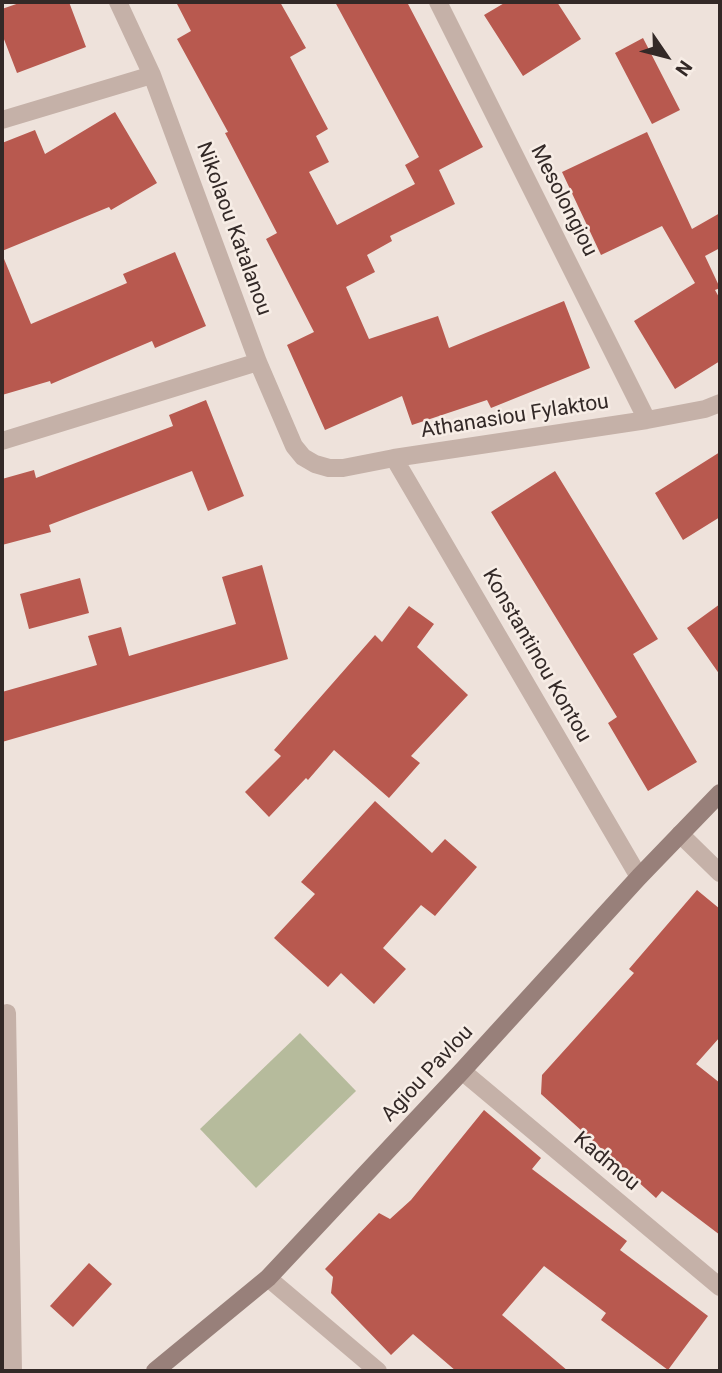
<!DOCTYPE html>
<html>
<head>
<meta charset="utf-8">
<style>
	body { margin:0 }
	#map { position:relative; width:722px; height:1373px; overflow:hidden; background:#eee2db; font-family:Roboto,sans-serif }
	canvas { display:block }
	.frame { position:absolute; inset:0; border:4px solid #332927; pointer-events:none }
	.north { position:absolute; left:631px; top:21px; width:70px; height:70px; -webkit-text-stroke:5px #f7ede6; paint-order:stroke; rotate:125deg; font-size:19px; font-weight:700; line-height:28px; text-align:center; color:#332927 }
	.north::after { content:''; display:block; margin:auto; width:24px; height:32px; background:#332927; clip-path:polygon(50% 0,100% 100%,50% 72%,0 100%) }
</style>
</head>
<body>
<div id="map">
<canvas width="722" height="1373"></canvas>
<div class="frame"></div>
<div class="north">N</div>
</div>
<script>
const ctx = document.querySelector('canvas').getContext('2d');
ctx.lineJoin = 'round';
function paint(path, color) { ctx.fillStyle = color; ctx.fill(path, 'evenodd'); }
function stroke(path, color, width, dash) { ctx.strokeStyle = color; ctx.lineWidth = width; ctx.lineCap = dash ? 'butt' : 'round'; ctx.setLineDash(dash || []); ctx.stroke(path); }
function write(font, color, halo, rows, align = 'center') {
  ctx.font = font + ' Roboto,sans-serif'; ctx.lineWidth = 5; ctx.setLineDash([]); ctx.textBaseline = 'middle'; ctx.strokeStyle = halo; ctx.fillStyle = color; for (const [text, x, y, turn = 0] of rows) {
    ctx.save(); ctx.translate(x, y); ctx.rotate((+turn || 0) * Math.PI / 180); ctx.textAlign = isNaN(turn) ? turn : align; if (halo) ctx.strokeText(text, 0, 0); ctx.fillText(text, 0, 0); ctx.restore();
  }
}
paint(new Path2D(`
	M300,1033L356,1091L256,1188L200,1129Z`), '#b6bb9c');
paint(new Path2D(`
	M22,2H69L86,47L17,73L2,34V9Z
	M176,2H280L306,48L290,57L328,129L316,136L329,162L309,172L337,225L415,184L405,165L419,157L335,2H407L483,147L439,170L455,204L390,236L392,241L367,255L375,272L346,287L369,339L438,316L449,348L564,301L590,368L491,408L487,400L412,425L402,396L325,430L287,345L314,332L266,239L277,233L225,133L228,132L177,39L191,31Z
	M506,2H557L581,39L523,76L484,15Z
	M643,38L680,110L652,124L615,53Z
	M115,112L157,183L111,210L109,207L2,251V143L35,130L45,154Z
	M647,132L692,229L720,213V248L705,256L720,288L715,290L720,299V361L675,389L634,321L695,283L662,226L601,255L562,172Z
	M175,252L206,326L155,348L152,341L51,384L50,381L2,395V254L31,324L127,283L123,274Z
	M206,400L244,496L208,511L192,471L49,525L51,532L2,545V479L34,470L36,478L173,426L169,415Z
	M720,452V517L683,540L655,493Z
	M555,471L658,639L633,654L697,762L648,791L608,723L617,717L491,512Z
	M262,565L288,659L2,742V692L97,665L88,636L121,627L129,656L236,624L222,577Z
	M80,578L89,613L29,629L20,594Z
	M720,604V675L687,628Z
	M409,606L434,624L417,647L468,695L411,756L420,763L389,798L334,750L308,780L306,778L269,817L245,792L281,756L274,750L375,635L382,642Z
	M375,801L432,853L445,839L477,867L435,916L421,905L383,948L406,969L374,1004L341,973L328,987L274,938L315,894L301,882Z
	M697,890L720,909V1037L696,1064L720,1083V1235L662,1191L656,1198L541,1094L542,1075L634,973L629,969Z
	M484,1110L541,1158L532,1169L627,1241L620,1250L708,1316L668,1370L601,1320L606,1313L544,1266L502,1315L568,1371H456L413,1334L391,1355L331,1293L333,1277L325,1269L379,1213L390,1219L411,1200Z
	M89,1263L112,1284L73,1327L50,1306Z`), '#b8594f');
stroke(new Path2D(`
	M7,1013L13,1371`), '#c5b1a8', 18);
stroke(new Path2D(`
	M118,2L152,75L258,362L294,446L303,457L315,464L329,468H343L394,458L647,420L705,409L720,403
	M438,2L647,420
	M2,120L152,75
	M2,441L258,362
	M394,458L639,877
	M680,834L720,873
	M462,1071L720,1287
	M268,1278L378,1371`), '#c5b1a8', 18);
stroke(new Path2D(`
	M155,1371L268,1278L462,1071L639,877L720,793`), '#98807a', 18);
write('21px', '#332927', '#f7ede6', [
	["Mesolongiou",563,201,63],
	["Nikolaou Katalanou",233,229,70],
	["Athanasiou Fylaktou",515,417,-9],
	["Konstantinou Kontou",536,656,60],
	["Agiou Pavlou",428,1074,-47],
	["Kadmou",606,1162,40]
]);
</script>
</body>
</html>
